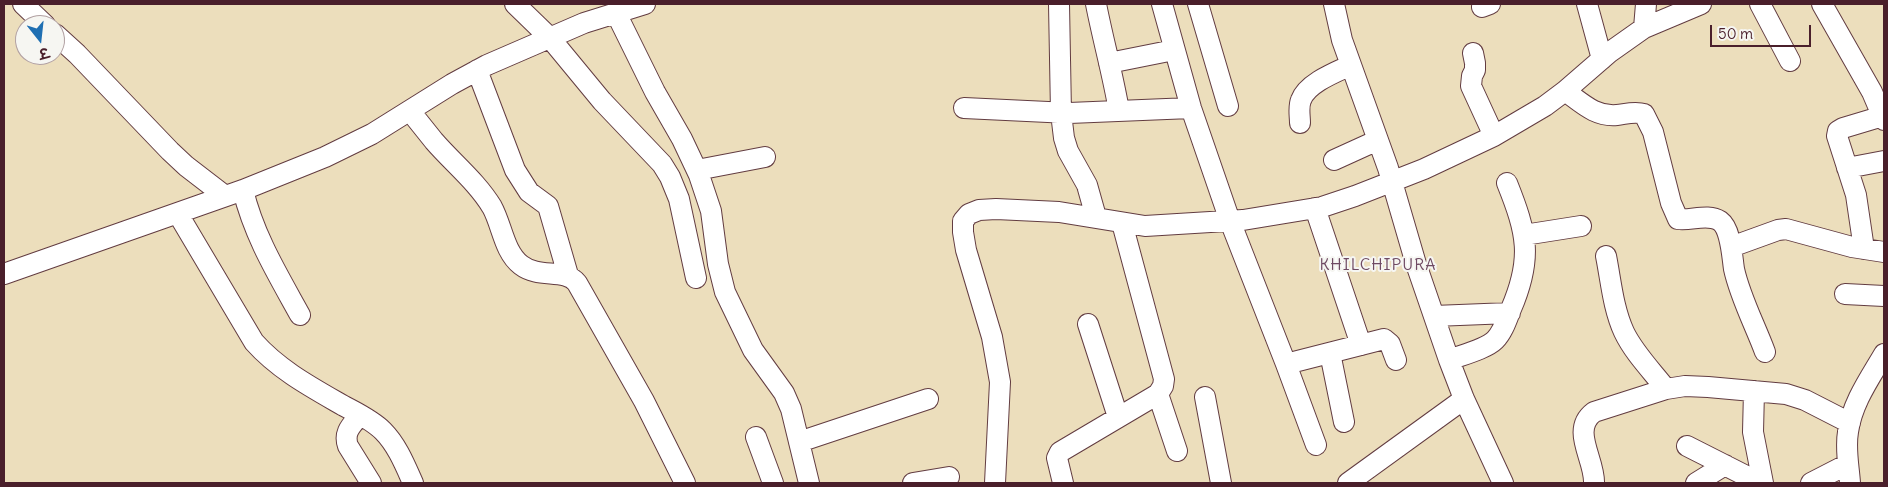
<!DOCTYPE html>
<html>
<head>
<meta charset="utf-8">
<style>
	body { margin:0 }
	#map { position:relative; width:1888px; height:487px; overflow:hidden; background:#ecdebc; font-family:Delius,"Playpen Sans Deva",sans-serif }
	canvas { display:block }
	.frame { position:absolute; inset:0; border:5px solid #4a1f2b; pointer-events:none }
	.north { position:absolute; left:15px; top:15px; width:50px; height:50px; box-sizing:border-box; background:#f6f6f2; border:1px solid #b1a0a2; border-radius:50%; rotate:164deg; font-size:14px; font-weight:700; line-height:20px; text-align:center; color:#4a1f2b }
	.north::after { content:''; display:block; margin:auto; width:18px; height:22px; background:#1f6fb2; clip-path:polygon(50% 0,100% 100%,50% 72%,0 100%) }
	.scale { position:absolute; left:1710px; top:25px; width:101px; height:22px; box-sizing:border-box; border:2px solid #4a1f2b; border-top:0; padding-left:6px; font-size:15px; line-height:18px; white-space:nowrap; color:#4a1f2b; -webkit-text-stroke:4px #f6f6f2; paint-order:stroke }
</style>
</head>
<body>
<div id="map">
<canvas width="1888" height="487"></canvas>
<div class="frame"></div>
<div class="north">उ</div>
<div class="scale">50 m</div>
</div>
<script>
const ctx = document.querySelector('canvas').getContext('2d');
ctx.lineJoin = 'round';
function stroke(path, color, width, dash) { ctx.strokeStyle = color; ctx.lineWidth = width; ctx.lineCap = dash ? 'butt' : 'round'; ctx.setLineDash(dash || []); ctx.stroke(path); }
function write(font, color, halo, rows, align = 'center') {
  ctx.font = font + ' Delius,sans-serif'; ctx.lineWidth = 4; ctx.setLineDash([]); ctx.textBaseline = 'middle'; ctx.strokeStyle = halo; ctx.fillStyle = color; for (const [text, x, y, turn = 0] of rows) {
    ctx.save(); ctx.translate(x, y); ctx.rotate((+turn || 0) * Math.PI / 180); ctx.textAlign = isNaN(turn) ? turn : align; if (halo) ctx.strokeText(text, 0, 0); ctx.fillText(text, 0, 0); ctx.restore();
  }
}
const minor = new Path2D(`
	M23,4L45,25
	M515,4L550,38L602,101L662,164L670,177L679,199L696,278
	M1059,4L1061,113L1064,138L1068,151L1087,185L1096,217
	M1096,4C1103,40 1113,75 1119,111
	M1162,4L1191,108L1230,221L1286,364L1316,445
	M1198,4L1228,106
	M1334,4L1342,40L1388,168L1416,264L1449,360L1464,399L1503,483
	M1587,4L1602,59
	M1760,4L1790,61
	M1822,4L1872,92L1884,120
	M1482,7L1490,4
	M616,13L655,92L682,139L699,175L711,211L718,264L725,292L753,350L784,393L791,409L809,483
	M1644,28L1646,4
	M55,34L77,54L170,151L186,166L225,196
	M1473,53L1475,63V70L1472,76L1471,86L1494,136
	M1109,63L1174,50
	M477,70L515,170L529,192L548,206L568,275
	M1565,91C1582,103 1595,117 1617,115C1626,114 1635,111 1644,114L1653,132L1671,203L1678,219C1691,221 1708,213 1720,221C1731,229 1732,256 1734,269C1740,297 1755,325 1765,352
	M964,108L1069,113L1191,108
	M410,111C418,121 426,131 434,141C453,163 477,182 492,207C502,225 504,252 521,265C539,279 565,268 577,283L644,401L685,483
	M1300,123C1300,116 1298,107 1301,100C1307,83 1336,72 1351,65
	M1334,160L1378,140
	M1847,168L1884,161
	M697,170L765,157
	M243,190C254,236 278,275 300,315
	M1315,208L1361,345
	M178,214L254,342C279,370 311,387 344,406C357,413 372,420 383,431C397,445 405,465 413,483
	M1524,235L1581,226
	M1731,247L1778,230L1786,229L1852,247L1884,252
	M1864,249L1856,195L1837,136L1838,131L1843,128L1883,116
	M1606,256C1611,281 1613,308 1624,332C1634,353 1652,371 1666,389
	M4,274L243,190L325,157L372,134L452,84L487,65L584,23L645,4
	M1845,294L1884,296
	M1434,316L1510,313
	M1088,324L1118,417
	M1330,353L1344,422
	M1449,360C1462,355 1486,349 1495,340C1503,332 1507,319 1511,309C1533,258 1527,233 1507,183
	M1286,364L1384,339L1390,344L1396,360
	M1754,391L1753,432L1763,483
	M1158,394L1177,451
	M1205,397L1221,483
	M360,415C352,425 343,432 348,446L371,483
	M756,437L773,483
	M799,442L928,399
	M1687,446L1760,483
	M913,483L949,477
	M995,483L1000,382L992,337L966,250L963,232V221L969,214L979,210L996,209L1059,212L1145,226L1243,220L1322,207L1355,196L1424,169L1494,136L1545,106L1565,91L1610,52L1644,28L1701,4
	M1063,483L1057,458L1060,452L1158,394L1163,386L1164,379L1122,223
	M1348,483L1464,399
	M1594,483C1595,459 1570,430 1594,412L1666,389L1685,386L1708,387L1786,394L1805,400L1850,423
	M1696,483L1725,465
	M1811,483L1848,464
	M1850,483C1849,467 1845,449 1848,432C1852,403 1870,378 1884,354`);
stroke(minor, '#623c41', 22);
stroke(minor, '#fff', 20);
ctx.letterSpacing = '1px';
write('16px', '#6f4a63', '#f6f6f2', [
	["KHILCHIPURA",1378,265]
]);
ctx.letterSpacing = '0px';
</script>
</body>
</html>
